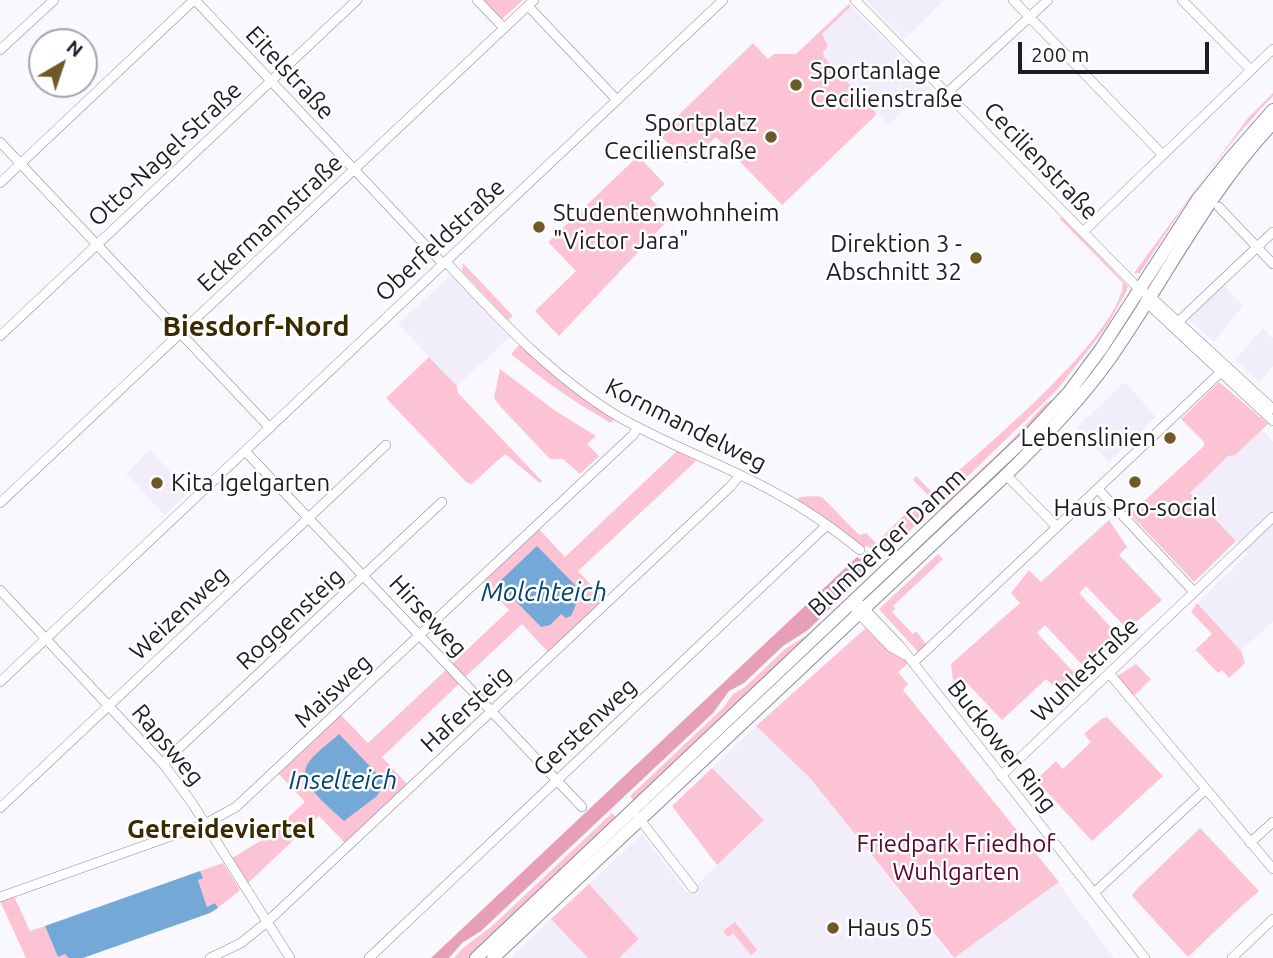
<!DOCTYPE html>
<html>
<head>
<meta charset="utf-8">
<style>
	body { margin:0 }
	#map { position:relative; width:1273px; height:958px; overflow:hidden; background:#faf8ff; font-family:Ubuntu,sans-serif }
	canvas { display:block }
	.north { position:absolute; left:28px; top:28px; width:70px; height:70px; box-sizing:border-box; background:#fff; border:2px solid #a5a5a7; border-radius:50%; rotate:39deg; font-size:19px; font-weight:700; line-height:28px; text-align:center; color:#1f1d23 }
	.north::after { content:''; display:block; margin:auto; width:24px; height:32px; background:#6f5929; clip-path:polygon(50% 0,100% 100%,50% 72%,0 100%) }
	.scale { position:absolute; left:1018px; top:42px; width:191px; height:32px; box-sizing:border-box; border:4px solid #1f1d23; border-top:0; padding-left:9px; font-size:21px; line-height:24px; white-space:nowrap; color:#1f1d23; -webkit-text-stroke:5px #fff; paint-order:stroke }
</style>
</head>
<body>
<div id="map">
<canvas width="1273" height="958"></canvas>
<div class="north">N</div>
<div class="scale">200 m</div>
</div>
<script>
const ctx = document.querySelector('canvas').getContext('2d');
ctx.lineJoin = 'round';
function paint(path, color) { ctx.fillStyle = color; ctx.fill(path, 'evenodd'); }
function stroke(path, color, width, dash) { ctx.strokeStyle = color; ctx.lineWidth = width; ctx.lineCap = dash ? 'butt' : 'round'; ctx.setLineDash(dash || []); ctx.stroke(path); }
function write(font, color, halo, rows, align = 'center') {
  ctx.font = font + ' Ubuntu,sans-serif'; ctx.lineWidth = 5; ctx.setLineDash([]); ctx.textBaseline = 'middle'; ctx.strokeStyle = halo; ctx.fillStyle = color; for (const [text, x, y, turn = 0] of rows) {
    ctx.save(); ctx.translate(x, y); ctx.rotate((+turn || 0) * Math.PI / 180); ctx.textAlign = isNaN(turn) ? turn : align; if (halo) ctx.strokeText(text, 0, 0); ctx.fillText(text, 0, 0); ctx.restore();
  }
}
paint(new Path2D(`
	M866,0H945L904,39Z
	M851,6L931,88L927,92L925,90L888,125L824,57L822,34Z
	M451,275L510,337L457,386L398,324Z
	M1222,284L1243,306L1214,342L1187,317Z
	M1263,328L1273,338V366L1259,382L1235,360Z
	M1125,382L1156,417L1109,462L1076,428Z
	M1261,429L1273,442V621L1241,651L1197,603L1248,554L1190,493L1228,456L1235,455Z
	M150,450L189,492L165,515L126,474Z
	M756,726L810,778L952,958H619L639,939L589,884L642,834L687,893L693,888L764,821L712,768Z
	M1058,883L1114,958H954Z
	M551,919L588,958H511Z`), '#f2edfb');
paint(new Path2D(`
	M483,0H523L502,19Z
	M849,4L851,6L822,34L828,46L823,52L824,57L877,114L782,205L716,137L686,163L659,134L753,43L768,59L774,54H796Z
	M1273,93V96C1221,149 1180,211 1140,273H1134L1248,118Z
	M638,156L665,184L650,198L670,218L559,336L535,311L576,271L548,242Z
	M1059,218H1062L1128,286L1126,292L1107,326L1057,390L938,505L913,480L916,476L937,497V490C979,452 1120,336 1123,283Z
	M463,263L513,316L508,320L462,271Z
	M519,345L572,390L615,419L611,423C575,403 543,380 511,354Z
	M429,357L457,386L458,393L542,481L540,483L505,454L472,484L466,482L386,398Z
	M500,369L557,412L596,436L587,444L599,456L580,474L563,459H550L499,405L494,398Z
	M1219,382L1268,424L1235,455L1228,456L1190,493L1236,541L1194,582L1130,514L1204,446V442L1181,419Z
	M1058,397L947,509L940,508L1007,445L1046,403Z
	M677,451L696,461L578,571L604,599L548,652L522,624L465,677L452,664L509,610L483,582L539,529L565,557Z
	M817,496L822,497L858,534L861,535L866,533L876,543L913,506L916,509L922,503L932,510L897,543L874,551L867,546L862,548L797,502L799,497Z
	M1109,520L1127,547L1119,555L1162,600L1136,622L1137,624L1129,631L1086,586L1079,593L1121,638L1094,660L1096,662L1087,670L1045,625L1037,633L1079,678L1060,692L1046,679L1002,720L964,680L954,689L951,664L1020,603L1011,593L1029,570L1041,582Z
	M938,554L943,559L893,606L895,609L892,612L913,634L916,631L927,645L919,653L879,609Z
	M1197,603L1241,651L1245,663L1229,678L1222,670L1218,673L1196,650L1188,657L1212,634L1191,612Z
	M867,627L908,663L898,672L908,684L903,690L1059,882L954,958L810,778L756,726Z
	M810,633L812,635L635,802L630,796L723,708L733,694L745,687L785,649Z
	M1136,664L1151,679L1133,697L1116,677Z
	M446,670L459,684L382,757L407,784L345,843L319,816L248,883L232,858L267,837L305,802L279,774L341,715L368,743Z
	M1107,717L1163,776L1092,841L1036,780L1056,761L1063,769L1091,742L1084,734L1101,719Z
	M712,768L764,820L717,865L672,806Z
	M612,813L618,819L474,954L470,958H454L464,947L491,927Z
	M1200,828L1259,891C1239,908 1226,921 1208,938H1206L1207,939L1188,957L1132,896L1134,892Z
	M223,863L240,890L218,908L215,903L207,907L198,880L202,878L200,871Z
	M589,884L639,939L619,958H588L551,919Z
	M14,896L30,931L45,926L58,957L65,954L69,958H26L0,901Z
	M735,922L757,950L751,955L733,933L728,937L723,931Z`), '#fbc3d3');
paint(new Path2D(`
	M867,551L873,557L869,566L848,587V591L808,630L783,646L744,683L729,691L713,713L481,931L462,943L449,958H431L857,557L860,559Z`), '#e79fb5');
paint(new Path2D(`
	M537,546L575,585L580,595L571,616L566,618L561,614L550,625L541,627L498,583Z
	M339,734L385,782L377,796L344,821C331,808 297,784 307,765C313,754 330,743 339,734Z
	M200,871L203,878L198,880L207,907L215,903L218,908L210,913L83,958H69L65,954L58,957L45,926Z`), '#73a8d7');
const minor = new Path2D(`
	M195,0L443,264
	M477,0L504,28
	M855,0L1140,290L1150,296L1273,409
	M1013,0L1162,154
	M1182,0L1251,70
	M528,6L617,100
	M0,50L54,0
	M947,93L1048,0
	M0,142L270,428
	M0,183L194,0
	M1219,207L1273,264
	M1083,232L1273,49
	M446,262C499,319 551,376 619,417C671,447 729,466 781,496C809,511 835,530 860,550
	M1145,301L1273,421
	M1178,322L1273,232
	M0,336L357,0
	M245,451L582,807
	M1006,475L1057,527
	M1098,489L1194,592
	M0,503L534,0
	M0,590L165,766L192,803L290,958
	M861,605L900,646L1145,958
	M856,611L891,647L905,655
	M913,663L1221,372
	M1109,673L1273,869
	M0,682L723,0
	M163,763L442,502
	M1001,776L1273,517
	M0,808L386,445
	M638,817L693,888
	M1250,843L1273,822
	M1094,893L1206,789
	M0,897L205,824L236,807L633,435L638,427
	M210,958L241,943L267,922L731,486L739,476
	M369,958L827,525
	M1232,958L1273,919`);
const major = new Path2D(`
	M476,958L1032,432L1069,392L1101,349L1198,199L1230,159L1273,110
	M493,958L1006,475C1042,440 1077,404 1106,364C1163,284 1205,195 1273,123`);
stroke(minor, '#908a9a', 10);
stroke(major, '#908a9a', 14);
stroke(minor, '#fff', 9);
stroke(major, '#fff', 12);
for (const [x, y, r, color] of [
	[796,85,7,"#6f5929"],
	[771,137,7,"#6f5929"],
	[539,227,7,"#6f5929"],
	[976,258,7,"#6f5929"],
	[1170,438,7,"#6f5929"],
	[1135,482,7,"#6f5929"],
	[157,483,7,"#6f5929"],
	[833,928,7,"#6f5929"]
]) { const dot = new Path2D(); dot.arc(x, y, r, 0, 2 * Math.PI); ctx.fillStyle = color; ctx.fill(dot); stroke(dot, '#fff', 2.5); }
write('24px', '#1f1d23', '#fff', [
	["Sportanlage",810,71],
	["Cecilienstraße",810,99],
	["Sportplatz",757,123,"right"],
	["Cecilienstraße",757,151,"right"],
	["Studentenwohnheim",553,213],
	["\"Victor Jara\"",553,241],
	["Direktion 3 -",962,244,"right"],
	["Abschnitt 32",962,272,"right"],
	["Lebenslinien",1156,438,"right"],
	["Kita Igelgarten",171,483],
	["Haus Pro-social",1135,508,"center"],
	["Haus 05",847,928]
], 'left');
write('24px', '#1f1d23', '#fff', [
	["Eitelstraße",290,73,47],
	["Otto-Nagel-Straße",165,154,-43],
	["Cecilienstraße",1041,161,46],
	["Eckermannstraße",270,223,-43],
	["Oberfeldstraße",440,240,-43],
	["Kornmandelweg",686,425,27],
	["Blumberger Damm",887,542,-43],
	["Weizenweg",179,613,-43],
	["Hirseweg",428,616,47],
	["Roggensteig",290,619,-43],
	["Wuhlestraße",1085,670,-44],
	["Maisweg",333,691,-43],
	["Hafersteig",466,709,-43],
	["Gerstenweg",585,727,-43],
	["Rapsweg",168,745,50],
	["Buckower Ring",1002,746,52]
]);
write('24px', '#5a052d', '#fff', [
	["Friedpark Friedhof",956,844],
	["Wuhlgarten",956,872]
]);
write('italic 26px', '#00446f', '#fff', [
	["Molchteich",544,592],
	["Inselteich",343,780]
]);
write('bold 26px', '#3a2a00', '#fff', [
	["Getreideviertel",221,829]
]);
write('bold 28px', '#3a2a00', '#fff', [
	["Biesdorf-Nord",256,327]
]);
</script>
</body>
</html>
